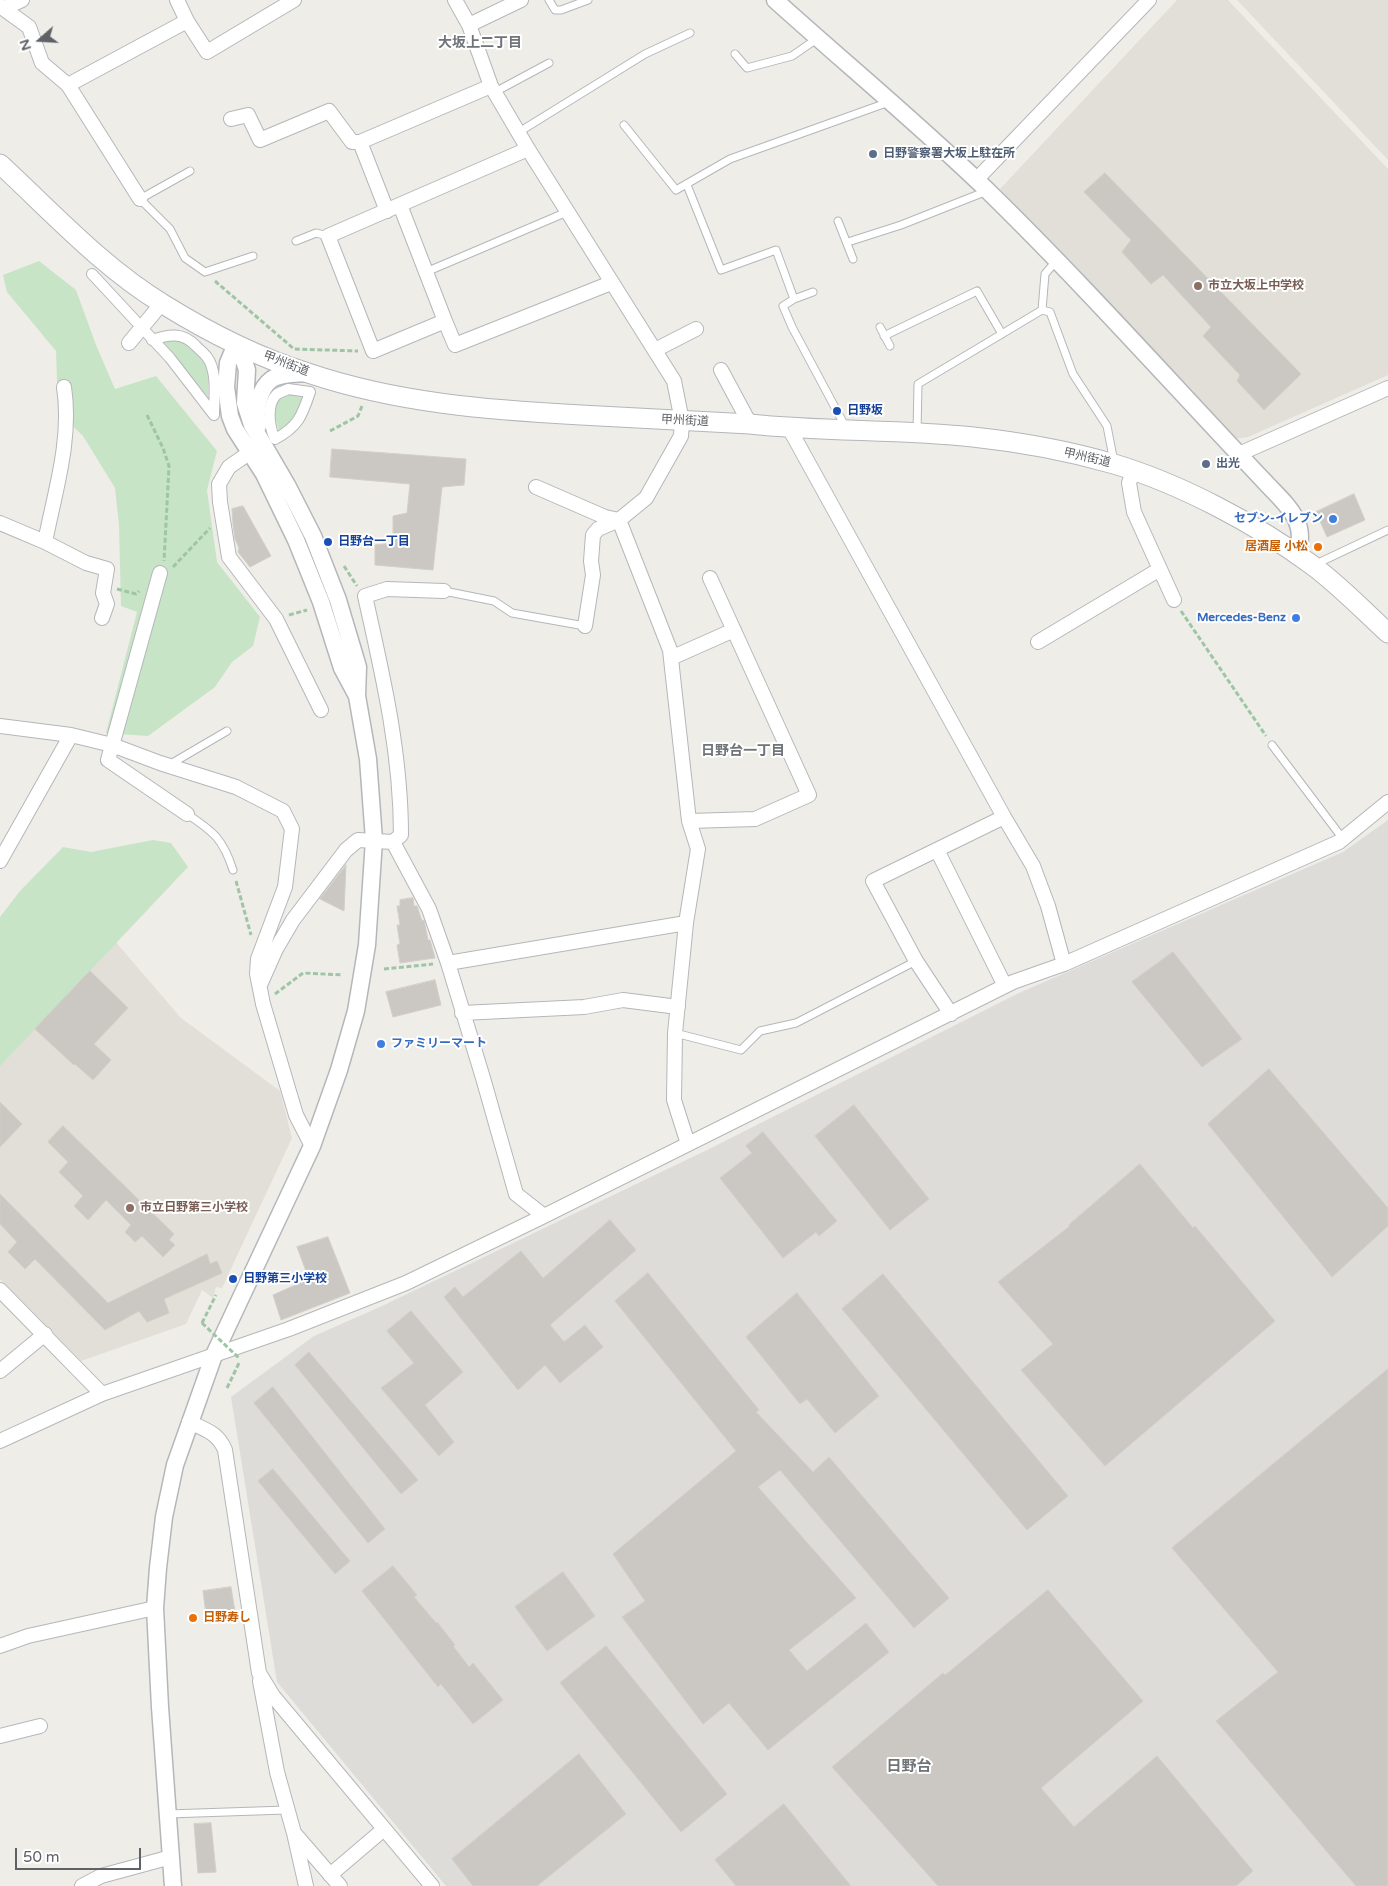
<!DOCTYPE html>
<html>
<head>
<meta charset="utf-8">
<style>
	body { margin:0 }
	#map { position:relative; width:1388px; height:1886px; overflow:hidden; background:#efede7; font-family:"Varela Round",sans-serif }
	canvas { display:block }
	.north { position:absolute; left:15px; top:15px; width:50px; height:50px; -webkit-text-stroke:4px #fff; paint-order:stroke; rotate:251deg; font-size:14px; font-weight:700; line-height:20px; text-align:center; color:#5e6266 }
	.north::after { content:''; display:block; margin:auto; width:18px; height:22px; background:#5e6266; clip-path:polygon(50% 0,100% 100%,50% 72%,0 100%) }
	.scale { position:absolute; left:15px; top:1848px; width:126px; height:22px; box-sizing:border-box; border:2px solid #5e6266; border-top:0; padding-left:6px; font-size:15px; line-height:18px; white-space:nowrap; color:#5e6266; -webkit-text-stroke:4px #fff; paint-order:stroke }
</style>
</head>
<body>
<div id="map">
<canvas width="1388" height="1886"></canvas>
<div class="north">N</div>
<div class="scale">50 m</div>
</div>
<script>
const ctx = document.querySelector('canvas').getContext('2d');
ctx.lineJoin = 'round';
function paint(path, color) { ctx.fillStyle = color; ctx.fill(path, 'evenodd'); }
function stroke(path, color, width, dash) { ctx.strokeStyle = color; ctx.lineWidth = width; ctx.lineCap = dash ? 'butt' : 'round'; ctx.setLineDash(dash || []); ctx.stroke(path); }
function write(font, color, halo, rows, align = 'center') {
  ctx.font = font + ' "Varela Round","Noto Sans JP",sans-serif'; ctx.lineWidth = 4; ctx.setLineDash([]); ctx.textBaseline = 'middle'; ctx.strokeStyle = halo; ctx.fillStyle = color; for (const [text, x, y, turn = 0] of rows) {
    ctx.save(); ctx.translate(x, y); ctx.rotate((+turn || 0) * Math.PI / 180); ctx.textAlign = isNaN(turn) ? turn : align; if (halo) ctx.strokeText(text, 0, 0); ctx.fillText(text, 0, 0); ctx.restore();
  }
}
paint(new Path2D(`
	M1388,820V1886H446L277,1682L231,1397L314,1336L382,1306L707,1150L1019,993L1343,852Z`), '#dedcd9');
paint(new Path2D(`
	M1177,0H1228L1388,169V375L1248,437L1234,439L1000,189Z
	M1237,0H1388V160Z
	M114,940L181,1018L280,1091L292,1138L222,1288L216,1287L213,1298L202,1290L186,1324L81,1361L0,1279V1053Z`), '#e2ded8');
paint(new Path2D(`
	M39,261L76,290L96,345L115,389L156,376L217,451L207,490L217,562L260,617L253,646L232,662L215,687L148,736L106,733L137,612L121,606L119,525L115,488L83,436L58,412L56,351L7,292L3,275Z
	M176,340C190,344 203,355 207,369C209,378 208,389 208,397L161,342Z
	M289,393L302,396C298,411 292,422 279,431C274,414 270,402 289,393Z
	M153,840L171,843L188,867L0,1066V917L20,891L63,847L91,852Z`), '#c8e4c6');
const building = new Path2D(`
	M1105,173L1301,374L1264,410L1237,381L1240,375L1203,336L1211,327L1163,275L1151,284L1122,252L1131,240L1084,192Z
	M332,449L466,459L464,485L442,487L433,570L375,565V545L393,543V516L407,513L410,484L330,477Z
	M1354,494L1365,520L1327,537L1316,512Z
	M243,506L271,556L250,567L238,552L239,548L235,539L233,524L232,509Z
	M346,865L344,911L320,899Z
	M413,898L414,906H417L422,921L424,920L428,940H430L435,958L400,963L397,945L400,944L397,925H400L397,906H400V900Z
	M1173,952L1242,1039L1202,1067L1132,982Z
	M90,971L128,1008L94,1044L111,1060L93,1080L75,1064L74,1065L35,1029Z
	M435,980L441,1005L393,1017L386,992Z
	M1269,1069L1388,1208V1226L1332,1277L1208,1124Z
	M0,1102L22,1124L0,1147Z
	M854,1105L929,1199L890,1230L815,1136Z
	M63,1126L174,1234L169,1240L175,1245L163,1257L142,1236L135,1242L125,1232L131,1225L106,1200L88,1220L74,1206L83,1196L59,1172L68,1162L48,1142Z
	M763,1132L837,1221L819,1236L816,1232L783,1258L720,1178L752,1153L746,1146Z
	M1140,1164L1193,1228L1195,1226L1275,1321L1105,1466L1021,1370L1053,1344L998,1282L1070,1226L1069,1225Z
	M0,1194L108,1303L207,1254L210,1264L217,1261L222,1273L164,1299L169,1313L147,1322L139,1311L105,1330L35,1259L25,1269L8,1252L17,1242L0,1224Z
	M610,1220L636,1250L550,1325L564,1342L585,1325L603,1347L560,1383L545,1365L518,1390L444,1297L455,1287L463,1297L521,1251L543,1278Z
	M328,1237L350,1293L281,1320L273,1295L309,1279L297,1247Z
	M648,1273L759,1410L756,1412L813,1472L829,1457L949,1598L914,1628L780,1470L758,1487L856,1598L789,1650L807,1671L866,1623L889,1652L768,1750L729,1703L703,1724L622,1617L645,1601L613,1554L736,1451L615,1301Z
	M883,1274L1068,1496L1027,1530L842,1309Z
	M797,1293L879,1396L835,1433L807,1399L800,1404L746,1337Z
	M411,1311L463,1372L425,1405L454,1442L439,1456L381,1388L414,1363L387,1331Z
	M309,1352L418,1480L401,1494L295,1365Z
	M1388,1369V1886H1356L1216,1721L1278,1672L1172,1548Z
	M273,1387L385,1529L368,1543L254,1403Z
	M273,1469L350,1561L335,1574L258,1481Z
	M393,1566L417,1595L414,1597L436,1623L437,1622L455,1645L453,1646L469,1667L473,1663L503,1700L473,1724L441,1684L438,1687L362,1591Z
	M563,1572L595,1616L547,1651L515,1607Z
	M231,1587L236,1618L207,1622L203,1591Z
	M1048,1590L1143,1701L1041,1788L1074,1827L1157,1756L1253,1871L1236,1886H938L832,1767L943,1673L945,1675Z
	M606,1646L727,1794L681,1832L560,1683Z
	M579,1754L626,1814L537,1886H473L452,1859Z
	M784,1804L851,1886H736L715,1860Z
	M211,1823L216,1872L198,1873L194,1824Z`);
paint(building, '#cbc8c4');
stroke(building, '#d3cec6', 1);
const service = new Path2D(`
	M549,0L555,10H561L588,0
	M735,54L747,68L792,56L818,38
	M495,92L549,63
	M624,125L676,190L730,159L889,102
	M519,132L645,54L690,33
	M190,171L140,199L170,229L185,258L205,272L253,256
	M687,185L721,270L776,250L794,299L783,306L792,327L846,428
	M838,221L853,259
	M296,241L316,233L328,236
	M848,242L901,225L987,191
	M426,272L567,212
	M794,299L813,292
	M1042,310L1050,312L1073,374L1107,426L1114,462
	M880,327L890,346
	M884,336L977,291L1002,334
	M917,432L918,384L1042,310L1045,274L1056,261
	M1314,565L1388,530
	M444,591L494,601L512,613L585,626
	M1272,745L1343,839
	M169,765L227,731
	M187,814C214,832 223,839 233,870
	M675,1033L741,1050L760,1031L796,1023L916,961
	M168,1814L286,1810`);
const pedestrian = new Path2D(`
	M92,274L170,358L214,415
	M152,340C169,334 183,332 196,346C199,349 204,353 207,357C218,372 214,398 214,415
	M288,389L310,392C302,416 298,427 275,439C269,427 266,404 277,394C280,392 285,391 288,389Z`);
const minor = new Path2D(`
	M177,0L187,21L207,52L294,0
	M455,0L469,25L491,86L528,149L674,381L682,421L681,436L646,498L619,520L598,529L593,535L591,561L593,575L585,626
	M0,6L29,27L42,63L68,85L140,199
	M5,8L22,0
	M469,25L521,0
	M68,85L187,21
	M231,119L248,115L260,140L329,111L352,142H360
	M528,149L328,236L373,351L445,321L455,345L611,283
	M976,180L1149,0
	M400,205L445,321
	M387,211L360,142L491,86
	M129,343L162,303
	M655,350L696,329
	M721,370L750,424
	M789,428L1004,817L1033,866L1048,906L1064,964
	M259,446L229,467L219,484L220,502L229,557L276,619L321,710
	M1239,454L1388,388
	M1133,471L1129,483L1134,512L1174,600
	M536,487L605,517L619,520L670,650L689,821L698,849L686,923L675,1033L674,1100L688,1144
	M0,523L45,542C55,491 72,439 64,387
	M45,542L86,563L107,569L103,593L107,604L102,618
	M160,573L108,760L187,814
	M1038,642L1160,569
	M671,658L734,630
	M0,726L71,735L112,745L160,763L236,787L283,811L292,829L285,887L258,959L257,974L263,1004L296,1115L312,1146
	M689,821L755,819L809,795L710,578
	M393,842L429,909L448,963L483,1078L516,1194L544,1216
	M937,850L1005,986
	M0,861L71,735
	M448,963L686,923
	M260,985L276,949L293,920L346,850L358,840L393,842L401,835C401,753 383,676 365,596L387,589L444,591
	M462,1013L584,1007L623,1000L678,1007
	M951,1014L916,961L873,881L1004,817
	M0,1290L102,1394
	M0,1371L45,1334
	M189,1422C206,1430 218,1433 225,1450L259,1673L273,1696L432,1886
	M0,1441L102,1394L289,1329L406,1283L544,1216L1013,982L1064,964L1339,842L1388,802
	M0,1646L28,1636L155,1608
	M260,1681L277,1772L294,1833L306,1886
	M0,1736L40,1726
	M295,1834L340,1886
	M330,1875L384,1829
	M82,1886L101,1876L171,1857`);
const tertiary = new Path2D(`
	M775,0C846,64 920,125 989,192C1084,285 1173,385 1265,482C1287,506 1308,520 1297,555
	M258,426C255,411 258,389 272,379C282,373 297,374 307,373
	M173,1886L160,1707L155,1608L158,1568L164,1517L175,1465L214,1355L312,1146L339,1070L356,1011L367,945L374,840L368,759L357,696L358,667L338,600L313,536L287,485L252,425L245,403L247,370L239,346L233,351L228,363L226,387L230,416L235,429L264,474L296,540L321,602L342,668L357,696`);
const secondary = new Path2D(`
	M0,164C52,212 102,267 163,304C208,332 257,357 308,373C397,403 488,410 581,415C637,418 694,421 750,424C824,432 899,429 973,437C1020,442 1069,451 1114,464C1181,484 1256,524 1312,565C1339,585 1363,610 1388,633`);
stroke(service, '#b4b7ba', 9);
stroke(pedestrian, '#b4b7ba', 12);
stroke(minor, '#b4b7ba', 16);
stroke(tertiary, '#b4b7ba', 19);
stroke(secondary, '#b3b6ba', 21);
stroke(new Path2D(`
	M215,281L294,349L358,351
	M147,415L163,448L169,466L164,561
	M330,431L358,416L362,406
	M344,566L357,586
	M173,567L210,528
	M117,589L136,594L139,591
	M1181,611L1266,736
	M289,615L307,610
	M236,881L251,935
	M384,969L433,964
	M275,994L303,973L343,975
	M202,1323L216,1295
	M227,1388L240,1361`), '#9fc5a7', 3, [5, 2.5]);
stroke(service, '#fff', 7);
stroke(pedestrian, '#fff', 10);
stroke(minor, '#fff', 14);
stroke(tertiary, '#fff', 16);
stroke(secondary, '#fff', 19);
stroke(new Path2D(`
	M202,1323L240,1359`), '#9fc5a7', 3, [5, 2.5]);
for (const [x, y, r, color] of [
	[873,154,5,"#5c6f8a"],
	[1198,286,5,"#8d6e63"],
	[837,411,5,"#1a4fb4"],
	[1206,464,5,"#5c6f8a"],
	[1333,519,5,"#3f7fe0"],
	[328,542,5,"#1a4fb4"],
	[1318,547,5,"#e8710a"],
	[1296,618,5,"#3f7fe0"],
	[381,1044,5,"#3f7fe0"],
	[130,1208,5,"#8d6e63"],
	[233,1279,5,"#1a4fb4"],
	[193,1618,5,"#e8710a"]
]) { const dot = new Path2D(); dot.arc(x, y, r, 0, 2 * Math.PI); ctx.fillStyle = color; ctx.fill(dot); stroke(dot, '#fff', 2); }
write('bold 12px', '#4e5e75', '#fff', [
	["日野警察署大坂上駐在所",883,154],
	["出光",1216,464]
], 'left');
write('bold 12px', '#785e54', '#fff', [
	["市立大坂上中学校",1208,286],
	["市立日野第三小学校",140,1208]
], 'left');
write('12px', '#5e6266', '#fff', [
	["甲州街道",286,364,21],
	["甲州街道",685,421,3],
	["甲州街道",1087,458,13]
]);
write('bold 12px', '#164399', '#fff', [
	["日野坂",847,411],
	["日野台一丁目",338,542],
	["日野第三小学校",243,1279]
], 'left');
write('bold 12px', '#366cbe', '#fff', [
	["セブン-イレブン",1323,519],
	["Mercedes-Benz",1286,618],
	["ファミリーマート",391,1044,"left"]
], 'right');
write('bold 12px', '#c56008', '#fff', [
	["居酒屋 小松",1308,547],
	["日野寿し",203,1618,"left"]
], 'right');
write('bold 14px', '#6f7478', '#fff', [
	["大坂上二丁目",480,43],
	["日野台一丁目",743,751]
]);
write('bold 15px', '#6f7478', '#fff', [
	["日野台",909,1767]
]);
</script>
</body>
</html>
